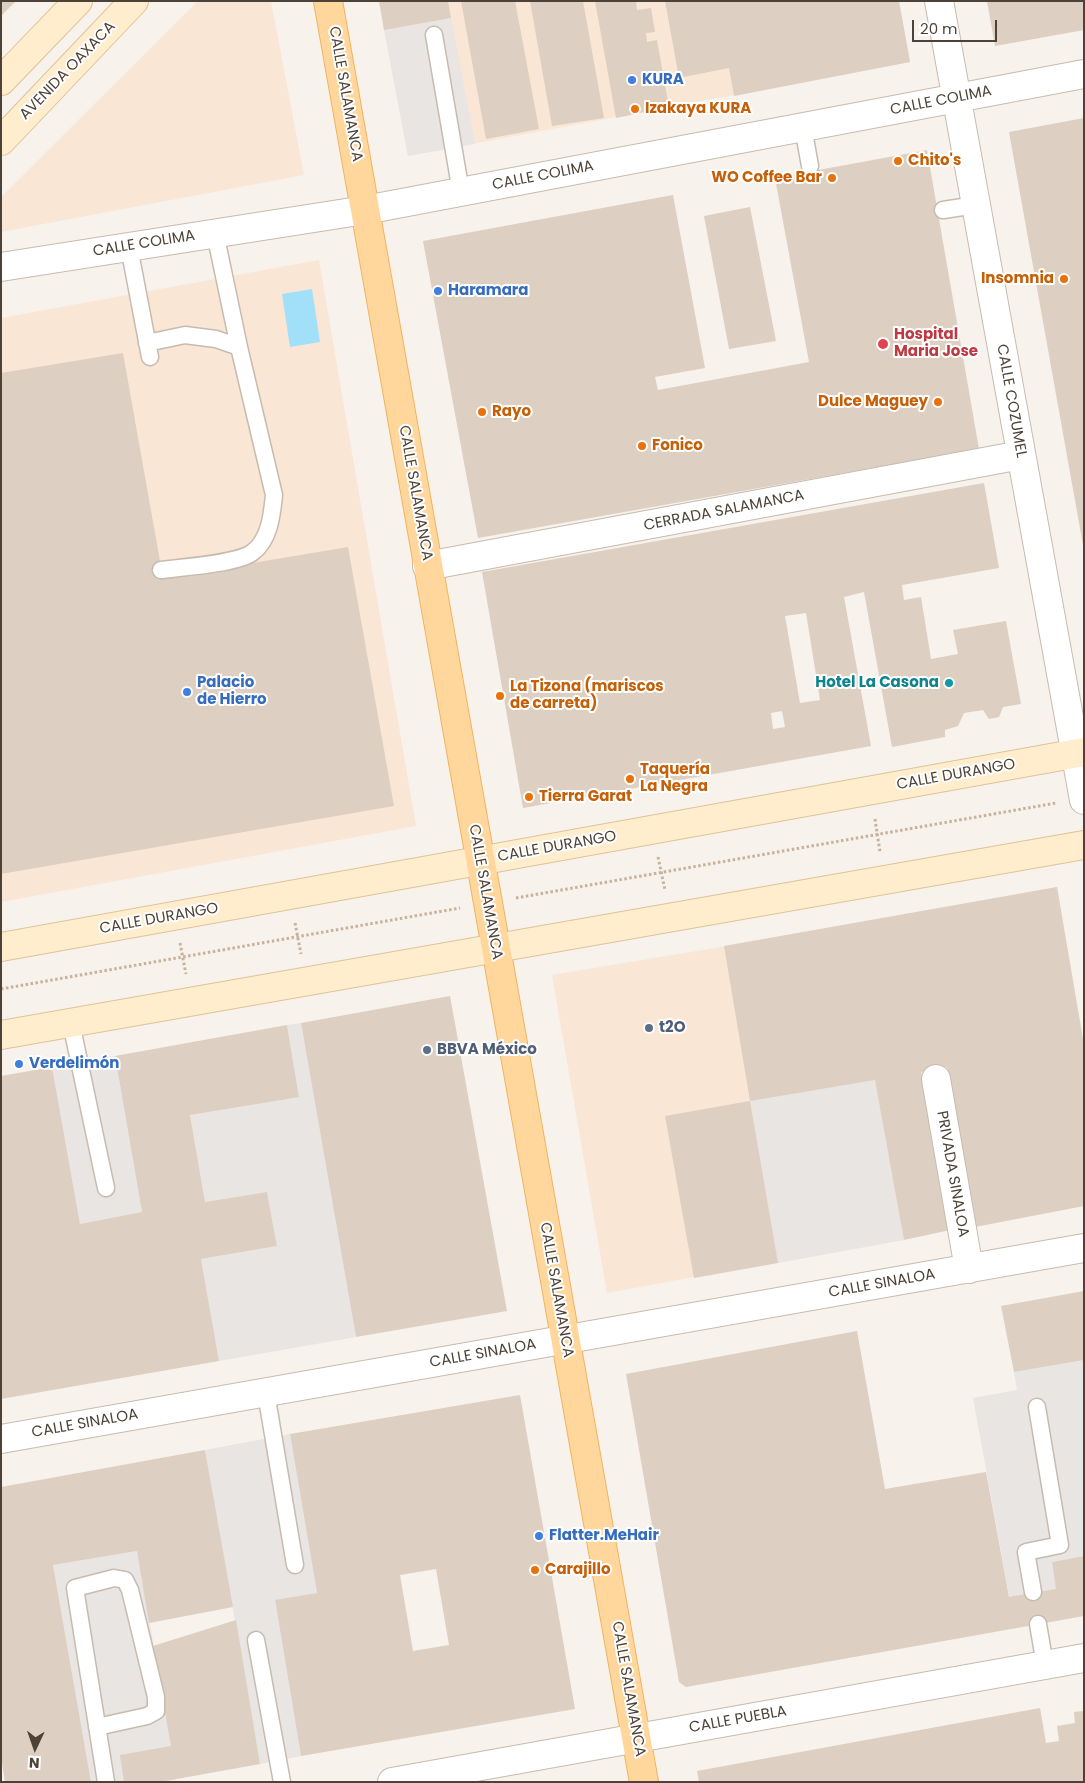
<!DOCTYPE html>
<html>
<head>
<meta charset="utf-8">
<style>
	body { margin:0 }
	#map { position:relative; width:1085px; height:1783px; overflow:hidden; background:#f7f2eb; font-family:Poppins,sans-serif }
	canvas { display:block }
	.frame { position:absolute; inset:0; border:2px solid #4c4237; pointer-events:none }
	.north { position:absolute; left:10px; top:1723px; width:50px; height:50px; -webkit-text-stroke:4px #fff; paint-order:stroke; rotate:183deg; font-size:14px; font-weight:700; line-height:20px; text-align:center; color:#4c4237 }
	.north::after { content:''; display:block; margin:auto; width:18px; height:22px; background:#4c4237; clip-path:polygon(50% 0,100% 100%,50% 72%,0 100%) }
	.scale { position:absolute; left:912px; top:20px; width:85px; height:22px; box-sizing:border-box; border:2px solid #4c4237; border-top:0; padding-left:6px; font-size:15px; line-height:18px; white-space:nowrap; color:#4c4237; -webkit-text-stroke:4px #fff; paint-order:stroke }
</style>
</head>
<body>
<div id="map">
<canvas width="1085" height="1783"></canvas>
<div class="frame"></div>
<div class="north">N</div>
<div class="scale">20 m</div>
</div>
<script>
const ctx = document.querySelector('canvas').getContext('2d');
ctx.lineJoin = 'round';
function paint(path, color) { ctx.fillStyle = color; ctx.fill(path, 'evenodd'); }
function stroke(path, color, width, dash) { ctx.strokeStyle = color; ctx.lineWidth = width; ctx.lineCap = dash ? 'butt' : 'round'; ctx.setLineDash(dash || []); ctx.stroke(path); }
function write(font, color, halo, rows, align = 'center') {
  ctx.font = font + ' Poppins,sans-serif'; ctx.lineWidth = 4; ctx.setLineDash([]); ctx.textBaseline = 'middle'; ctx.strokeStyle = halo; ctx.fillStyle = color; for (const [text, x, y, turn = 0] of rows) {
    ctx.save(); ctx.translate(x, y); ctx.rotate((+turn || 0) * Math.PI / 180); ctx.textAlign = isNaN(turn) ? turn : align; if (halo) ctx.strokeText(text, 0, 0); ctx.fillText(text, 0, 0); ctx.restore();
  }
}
paint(new Path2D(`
	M198,1H271L304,175L1,232V197Z
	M379,1H899L910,62L408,156Z
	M319,260L416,826L1,902V318Z
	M1057,887L1084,1045L950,1230L607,1293L552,975L811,932Z`), '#fae6d5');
paint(new Path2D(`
	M451,18L475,144L408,156L384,30Z
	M301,1023L356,1337L219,1361L201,1259L277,1246L267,1192L205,1202L190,1115L299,1096L287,1025Z
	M115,1056L142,1212L80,1224L52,1067L79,1060Z
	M875,1080L904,1240L778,1263L750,1101Z
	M1084,1360V1556L1052,1562L1062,1620L1015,1628L973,1398L1017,1390L1014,1372Z
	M290,1434L317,1593L275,1601L301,1756L260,1764L205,1450Z
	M137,1551L177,1779L160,1782H91L53,1565Z`), '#e8e5e2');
paint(new Path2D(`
	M312,289L320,342L290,347L282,294Z`), '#a2e0f9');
paint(new Path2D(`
	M1,1H16L1,16Z
	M379,1H448L451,18L384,30Z
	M461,1H515L539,129L486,139Z
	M530,1H583L604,118L552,126Z
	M595,1H636L637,10L651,8L655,32L646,33L647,42L657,40L669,107L616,118Z
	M665,1H899L910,62L734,96L729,68L679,78Z
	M987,1H1084V30L995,46Z
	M1084,118V545H1083L1009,132Z
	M927,150L979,449L478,538L423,241L673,195L705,368L655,377L658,390L809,362L775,178Z
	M750,207L776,341L729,349L704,216Z
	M123,353L163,578L348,547L394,806L1,874V373Z
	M984,483L999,568L902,585L904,600L921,597L931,659L958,654L953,630L1006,621L1021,704L1003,707L999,717L989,719L983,710L964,713L958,726L945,730V737L892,747L864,592L844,597L871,746L523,808L482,572ZM806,613L820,700L800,703L785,616ZM782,711L785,727L773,729L771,713Z
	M1057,887L1084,1045V1206L975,1227L947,1067L921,1072L950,1230L904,1240L875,1080L750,1101L724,946Z
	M450,996L507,1311L356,1337L301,1023Z
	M287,1025L299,1097L190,1115L205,1202L267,1192L277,1246L201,1259L219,1361L1,1399V1076L52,1067L80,1224L142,1212L115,1056Z
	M750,1101L778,1263L694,1278L665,1116Z
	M1084,1291V1360L1014,1372L1001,1306Z
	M857,1331L885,1489L986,1472L1009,1597L1056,1589L1052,1562L1084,1556V1616L686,1687L679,1682L626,1374Z
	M520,1395L575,1709L301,1756L275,1600L317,1593L290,1434ZM436,1569L449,1645L413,1651L400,1575Z
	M205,1450L233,1607L149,1623L137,1551L53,1565L91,1782H5L1,1756V1487Z
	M236,1620L260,1764L160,1782H124L120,1755L171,1746L153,1646Z
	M1040,1708L1046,1743L1059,1741L1057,1726L1075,1723L1074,1712L1084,1711V1782H699L697,1771Z`), '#ddcfc2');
const service = new Path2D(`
	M434,35L461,192
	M803,127L810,166
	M943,210L976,205
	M129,247L150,357
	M147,343L185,335L216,339L239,347
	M161,570C182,567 238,564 253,552C270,539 272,514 274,495L239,347L215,233
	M71,1023L106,1188
	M266,1393L295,1565
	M1033,1592L1026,1552L1060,1545L1037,1407
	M1038,1624L1045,1665
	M256,1640L282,1782
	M97,1727L147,1716L156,1711V1697L130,1590L125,1580L114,1578L75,1588L106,1782`);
const minor = new Path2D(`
	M939,1L1084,800
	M1,267L365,210L1084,74
	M427,566L1021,455
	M936,1079L969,1269
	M1,1439L1084,1248
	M392,1782L1084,1658`);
const secondary = new Path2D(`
	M1,81L78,1
	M1,141L134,1
	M1,947L1084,752
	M1,1035L1084,845`);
const primary = new Path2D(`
	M328,1L644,1782`);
stroke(service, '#c7bbaf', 19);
stroke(minor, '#c7bbaf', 30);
stroke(secondary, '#dfc398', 30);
stroke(primary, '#f1b35e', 30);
stroke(new Path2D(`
	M875,819L880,852
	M658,857L665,890
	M516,898L1056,803
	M295,923L301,954
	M180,943L186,974
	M1,989L460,908`), '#c7b29b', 3, [2.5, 2.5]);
stroke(service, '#fff', 16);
stroke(minor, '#fff', 28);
stroke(secondary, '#ffedcd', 28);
stroke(primary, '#ffd79c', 28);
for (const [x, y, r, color] of [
	[632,80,5,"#3f7fe0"],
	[635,109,5,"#e8710a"],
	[898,161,5,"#e8710a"],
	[832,178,5,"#e8710a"],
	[1064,279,5,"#e8710a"],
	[438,291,5,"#3f7fe0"],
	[883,344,6,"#e0444e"],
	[938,402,5,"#e8710a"],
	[482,412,5,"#e8710a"],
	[642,446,5,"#e8710a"],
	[949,683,5,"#0f9aa8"],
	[187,692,5,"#3f7fe0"],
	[500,696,5,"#e8710a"],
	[630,779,5,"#e8710a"],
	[529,797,5,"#e8710a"],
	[649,1028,5,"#5c6f8a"],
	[427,1050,5,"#5c6f8a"],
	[19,1064,5,"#3f7fe0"],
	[539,1536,5,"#3f7fe0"],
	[535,1570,5,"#e8710a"]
]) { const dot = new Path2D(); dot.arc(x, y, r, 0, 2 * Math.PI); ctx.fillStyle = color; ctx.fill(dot); stroke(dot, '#fff', 2); }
write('15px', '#4c4237', '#fff', [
	["AVENIDA OAXACA",68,71,-46],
	["CALLE SALAMANCA",345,94,80],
	["CALLE COLIMA",941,101,-11],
	["CALLE COLIMA",543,176,-11],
	["CALLE COLIMA",144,244,-9],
	["CALLE COZUMEL",1011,401,80],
	["CALLE SALAMANCA",415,493,80],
	["CERRADA SALAMANCA",724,511,-11],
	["CALLE DURANGO",956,775,-10],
	["CALLE DURANGO",557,847,-10],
	["CALLE SALAMANCA",485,892,80],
	["CALLE DURANGO",159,919,-10],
	["PRIVADA SINALOA",952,1174,80],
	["CALLE SINALOA",882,1284,-10],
	["CALLE SALAMANCA",556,1290,80],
	["CALLE SINALOA",483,1354,-10],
	["CALLE SINALOA",85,1424,-10],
	["CALLE SALAMANCA",628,1689,80],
	["CALLE PUEBLA",738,1720,-10]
]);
write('bold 15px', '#366cbe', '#fff', [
	["KURA",642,80],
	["Haramara",448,291],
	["Palacio",197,683],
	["de Hierro",197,700],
	["Verdelimón",29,1064],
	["Flatter.MeHair",549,1536]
], 'left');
write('bold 15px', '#c56008', '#fff', [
	["Izakaya KURA",645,109],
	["Chito's",908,161],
	["WO Coffee Bar",822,178,"right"],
	["Insomnia",1054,279,"right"],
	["Dulce Maguey",928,402,"right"],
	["Rayo",492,412],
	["Fonico",652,446],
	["La Tizona (mariscos",510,687],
	["de carreta)",510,704],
	["Taquería",640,770],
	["La Negra",640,787],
	["Tierra Garat",539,797],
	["Carajillo",545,1570]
], 'left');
write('bold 15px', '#be3a42', '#fff', [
	["Hospital",894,335],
	["Maria Jose",894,352]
], 'left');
write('bold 15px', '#0d838f', '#fff', [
	["Hotel La Casona",939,683]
], 'right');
write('bold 15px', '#4e5e75', '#fff', [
	["t2O",659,1028],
	["BBVA México",437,1050]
], 'left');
</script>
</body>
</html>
